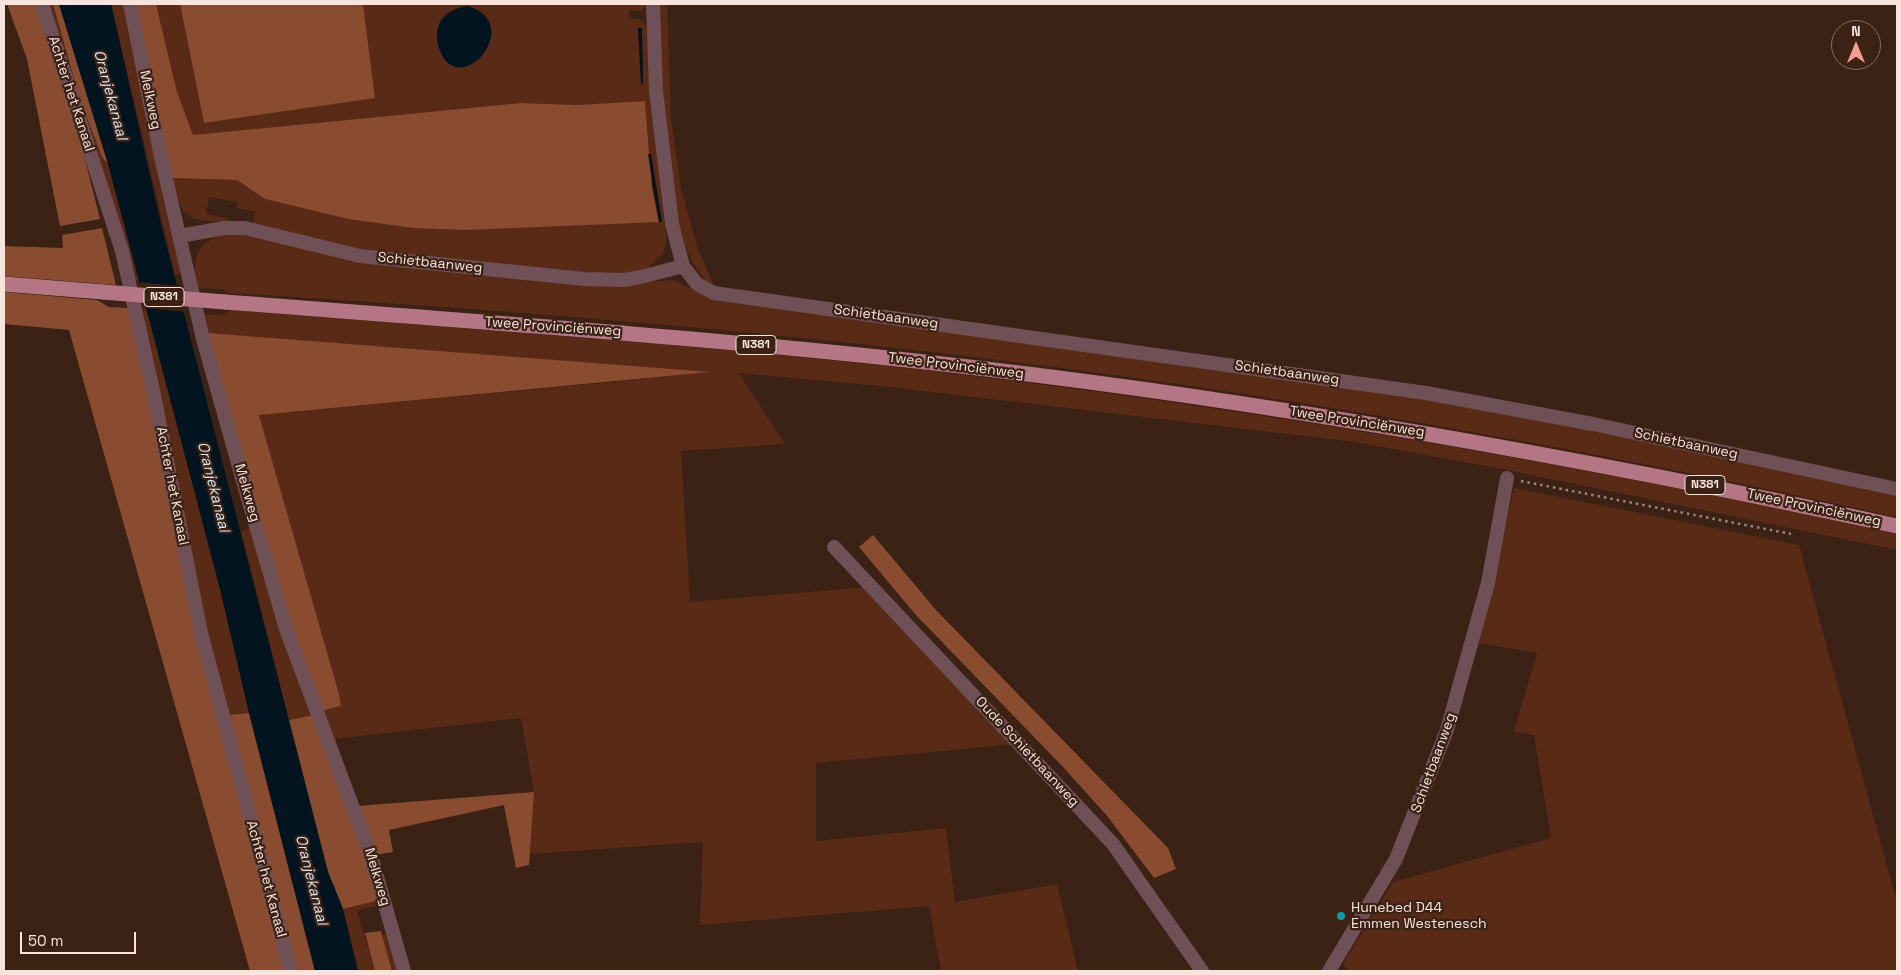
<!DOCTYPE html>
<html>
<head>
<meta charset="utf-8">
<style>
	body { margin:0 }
	#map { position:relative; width:1901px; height:975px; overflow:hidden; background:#3c2115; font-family:"Space Grotesk",sans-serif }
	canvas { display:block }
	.frame { position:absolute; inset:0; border:5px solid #f7e4dd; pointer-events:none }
	.north { position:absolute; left:1831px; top:20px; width:50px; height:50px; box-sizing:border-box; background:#3c2115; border:1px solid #876f65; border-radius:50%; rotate:0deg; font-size:14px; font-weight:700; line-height:20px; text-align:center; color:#f7e4dd }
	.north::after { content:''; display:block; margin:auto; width:18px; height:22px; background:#f59c93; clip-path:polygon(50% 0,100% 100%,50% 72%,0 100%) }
	.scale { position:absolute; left:20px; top:932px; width:116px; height:22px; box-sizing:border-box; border:2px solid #f7e4dd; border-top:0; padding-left:6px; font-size:15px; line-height:18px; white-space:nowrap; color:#f7e4dd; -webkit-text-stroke:4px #3c2115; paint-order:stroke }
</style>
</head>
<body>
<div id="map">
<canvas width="1901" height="975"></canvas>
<div class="frame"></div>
<div class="north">N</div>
<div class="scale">50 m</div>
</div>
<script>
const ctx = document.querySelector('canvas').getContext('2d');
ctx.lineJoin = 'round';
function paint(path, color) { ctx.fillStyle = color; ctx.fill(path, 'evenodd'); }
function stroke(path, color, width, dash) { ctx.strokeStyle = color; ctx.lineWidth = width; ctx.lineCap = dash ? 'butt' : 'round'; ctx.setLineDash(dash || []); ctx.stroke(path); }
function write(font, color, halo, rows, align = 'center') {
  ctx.font = font + ' "Space Grotesk",sans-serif'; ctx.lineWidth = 4.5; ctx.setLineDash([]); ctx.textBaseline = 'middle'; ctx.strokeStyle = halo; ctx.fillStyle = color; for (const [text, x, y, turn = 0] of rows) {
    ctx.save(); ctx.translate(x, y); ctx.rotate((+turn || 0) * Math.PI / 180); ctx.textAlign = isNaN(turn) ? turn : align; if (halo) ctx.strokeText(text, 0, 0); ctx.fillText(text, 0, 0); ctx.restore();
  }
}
paint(new Path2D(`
	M46,4H53L80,100L102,157L108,164L139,281L133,280Z
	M111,4H126L159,181L181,273L175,275Z
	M156,4H180L204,123L375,98L363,4H649L641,11L629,10V18L640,20L650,28L662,206L667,238L663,254L648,268L633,273L607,275L419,258L349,248L253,223L255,212L237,208V202L209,197L206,214L230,219V222C187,220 183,222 172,178L237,180L265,199L348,219L466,230L662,221L650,154L645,101L577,105L521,103L193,135L177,92ZM448,12L482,14C495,30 491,47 478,61L440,20ZM638,28L642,37L643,84L641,83Z
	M656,4H667L671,118L681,188L698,249L714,286C661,260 660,60 656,4Z
	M235,233L323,250L626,284L674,280L707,297L1415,398L1515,415L1897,493V517C1616,455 1332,403 1046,366C774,331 500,309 227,293L224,289L197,288C191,254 198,237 235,233Z
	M141,307L147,310L220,589L249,713L227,715C202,620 183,523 164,426C156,386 150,347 141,307Z
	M230,310C492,331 754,348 1014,381C1311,418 1605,471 1897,534V550L1502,469L1355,442L890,387L739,373L785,444L681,451L690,602L869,587L1016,744L816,763V841L946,828L955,902L1057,884L1078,971H941L929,906L700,925L703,842L529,854L534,792L521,718L333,739L321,711L341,706L339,694L259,415L613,382L706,372L208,333L203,314L225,315Z
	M1514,488L1799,545L1897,902V971H1349L1343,964L1393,882L1551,838L1534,735L1514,732L1537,653L1479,643Z
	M252,527L313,715L289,720L241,531Z
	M380,900L382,904L357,911L375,971H358L343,909Z
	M390,933L399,971H392L382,935Z`), '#592a15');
paint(new Path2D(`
	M7,4H37L75,120L100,219L60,226L27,59Z
	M53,4H59L108,164L102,157L80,100Z
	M133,4H156L177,92L193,135L521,103L577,105L645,101L652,188L659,222L466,230L413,228L348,219L265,199L237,180L172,178Z
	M180,4H363L375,98L204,123Z
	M102,228L116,285L4,276V246L63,248L62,235Z
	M4,292L97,300L109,307L129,308L285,971H250L69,330L4,324Z
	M208,333L710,372L259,415L339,694L341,706L321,711L298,654Z
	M873,535L936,610L1168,848L1176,869L1154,878L1108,817L1064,768L915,614L859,547Z
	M249,713L315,971H294L227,715Z
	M313,715L380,900L343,909L328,872L289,720Z
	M534,792L529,865L516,868L504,805L389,830L393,852L375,855L358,806Z
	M381,931L382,935L392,971H375L365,933Z`), '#8a4c30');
paint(new Path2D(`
	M59,4H111L161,224L328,872L343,909L358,971H315L249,713L220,589L139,281L108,164Z
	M467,6C527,23 460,101 440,51C431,27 443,10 467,6Z
	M638,28H642L643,84L641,83Z
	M648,154H651L662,222H659Z`), '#031421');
paint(new Path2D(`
	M137,282L180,286L188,312L144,308Z`), '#3c2115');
stroke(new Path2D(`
	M1521,481L1791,534`), '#9a837a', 2.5, [2.5, 4]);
stroke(new Path2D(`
	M42,4L122,251L154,395L201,633L291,971
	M130,4L161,157L203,339L249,502L286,629L371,856L404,971
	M653,4L656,91L672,224L683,266L697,284L714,293L1426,393L1593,424L1897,489
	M180,236L224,228H245L360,256L584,279L624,280L641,277L683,266
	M834,547L1113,844L1202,971
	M1329,971L1396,859L1447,730L1488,583L1507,478`), '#6f5057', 14);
stroke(new Path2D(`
	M4,284L103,292
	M225,302C479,322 733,339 986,369C1292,405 1596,461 1897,526`), '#b47684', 15);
stroke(new Path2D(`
	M103,292L225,302`), '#b47684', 15);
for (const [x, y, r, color] of [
	[1341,916,5,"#0f9aa8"]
]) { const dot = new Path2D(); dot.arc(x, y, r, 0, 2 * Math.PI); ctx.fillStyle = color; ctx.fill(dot); stroke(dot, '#3c2115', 2); }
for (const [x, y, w] of [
	[164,297,40],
	[756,345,40],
	[1705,485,40]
]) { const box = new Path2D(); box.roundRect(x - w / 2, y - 9.5, w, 19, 4); ctx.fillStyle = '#3c2115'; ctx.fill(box); stroke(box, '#f7e4dd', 1); }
write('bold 12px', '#f7e4dd', null, [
	["N381",164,297],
	["N381",756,345],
	["N381",1705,485]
]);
write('14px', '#f7e4dd', '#3c2115', [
	["Achter het Kanaal",71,94,72],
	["Melkweg",150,100,78],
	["Schietbaanweg",430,263,6],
	["Schietbaanweg",886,317,8],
	["Twee Provinciënweg",553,327,4],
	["Twee Provinciënweg",956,366,7],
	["Schietbaanweg",1287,373,8],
	["Twee Provinciënweg",1357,422,9],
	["Schietbaanweg",1686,444,12],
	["Achter het Kanaal",172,486,79],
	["Melkweg",247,493,74],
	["Twee Provinciënweg",1814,508,12],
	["Oude Schietbaanweg",1027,752,47],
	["Schietbaanweg",1434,763,-70],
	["Melkweg",377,877,73],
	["Achter het Kanaal",266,879,75]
]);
write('14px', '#f7e4dd', '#3c2115', [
	["Hunebed D44",1351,908],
	["Emmen Westenesch",1351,924]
], 'left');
write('italic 15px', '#d6e5f3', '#3c2115', [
	["Oranjekanaal",110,95,75],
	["Oranjekanaal",213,487,76],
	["Oranjekanaal",311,880,76]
]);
</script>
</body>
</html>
